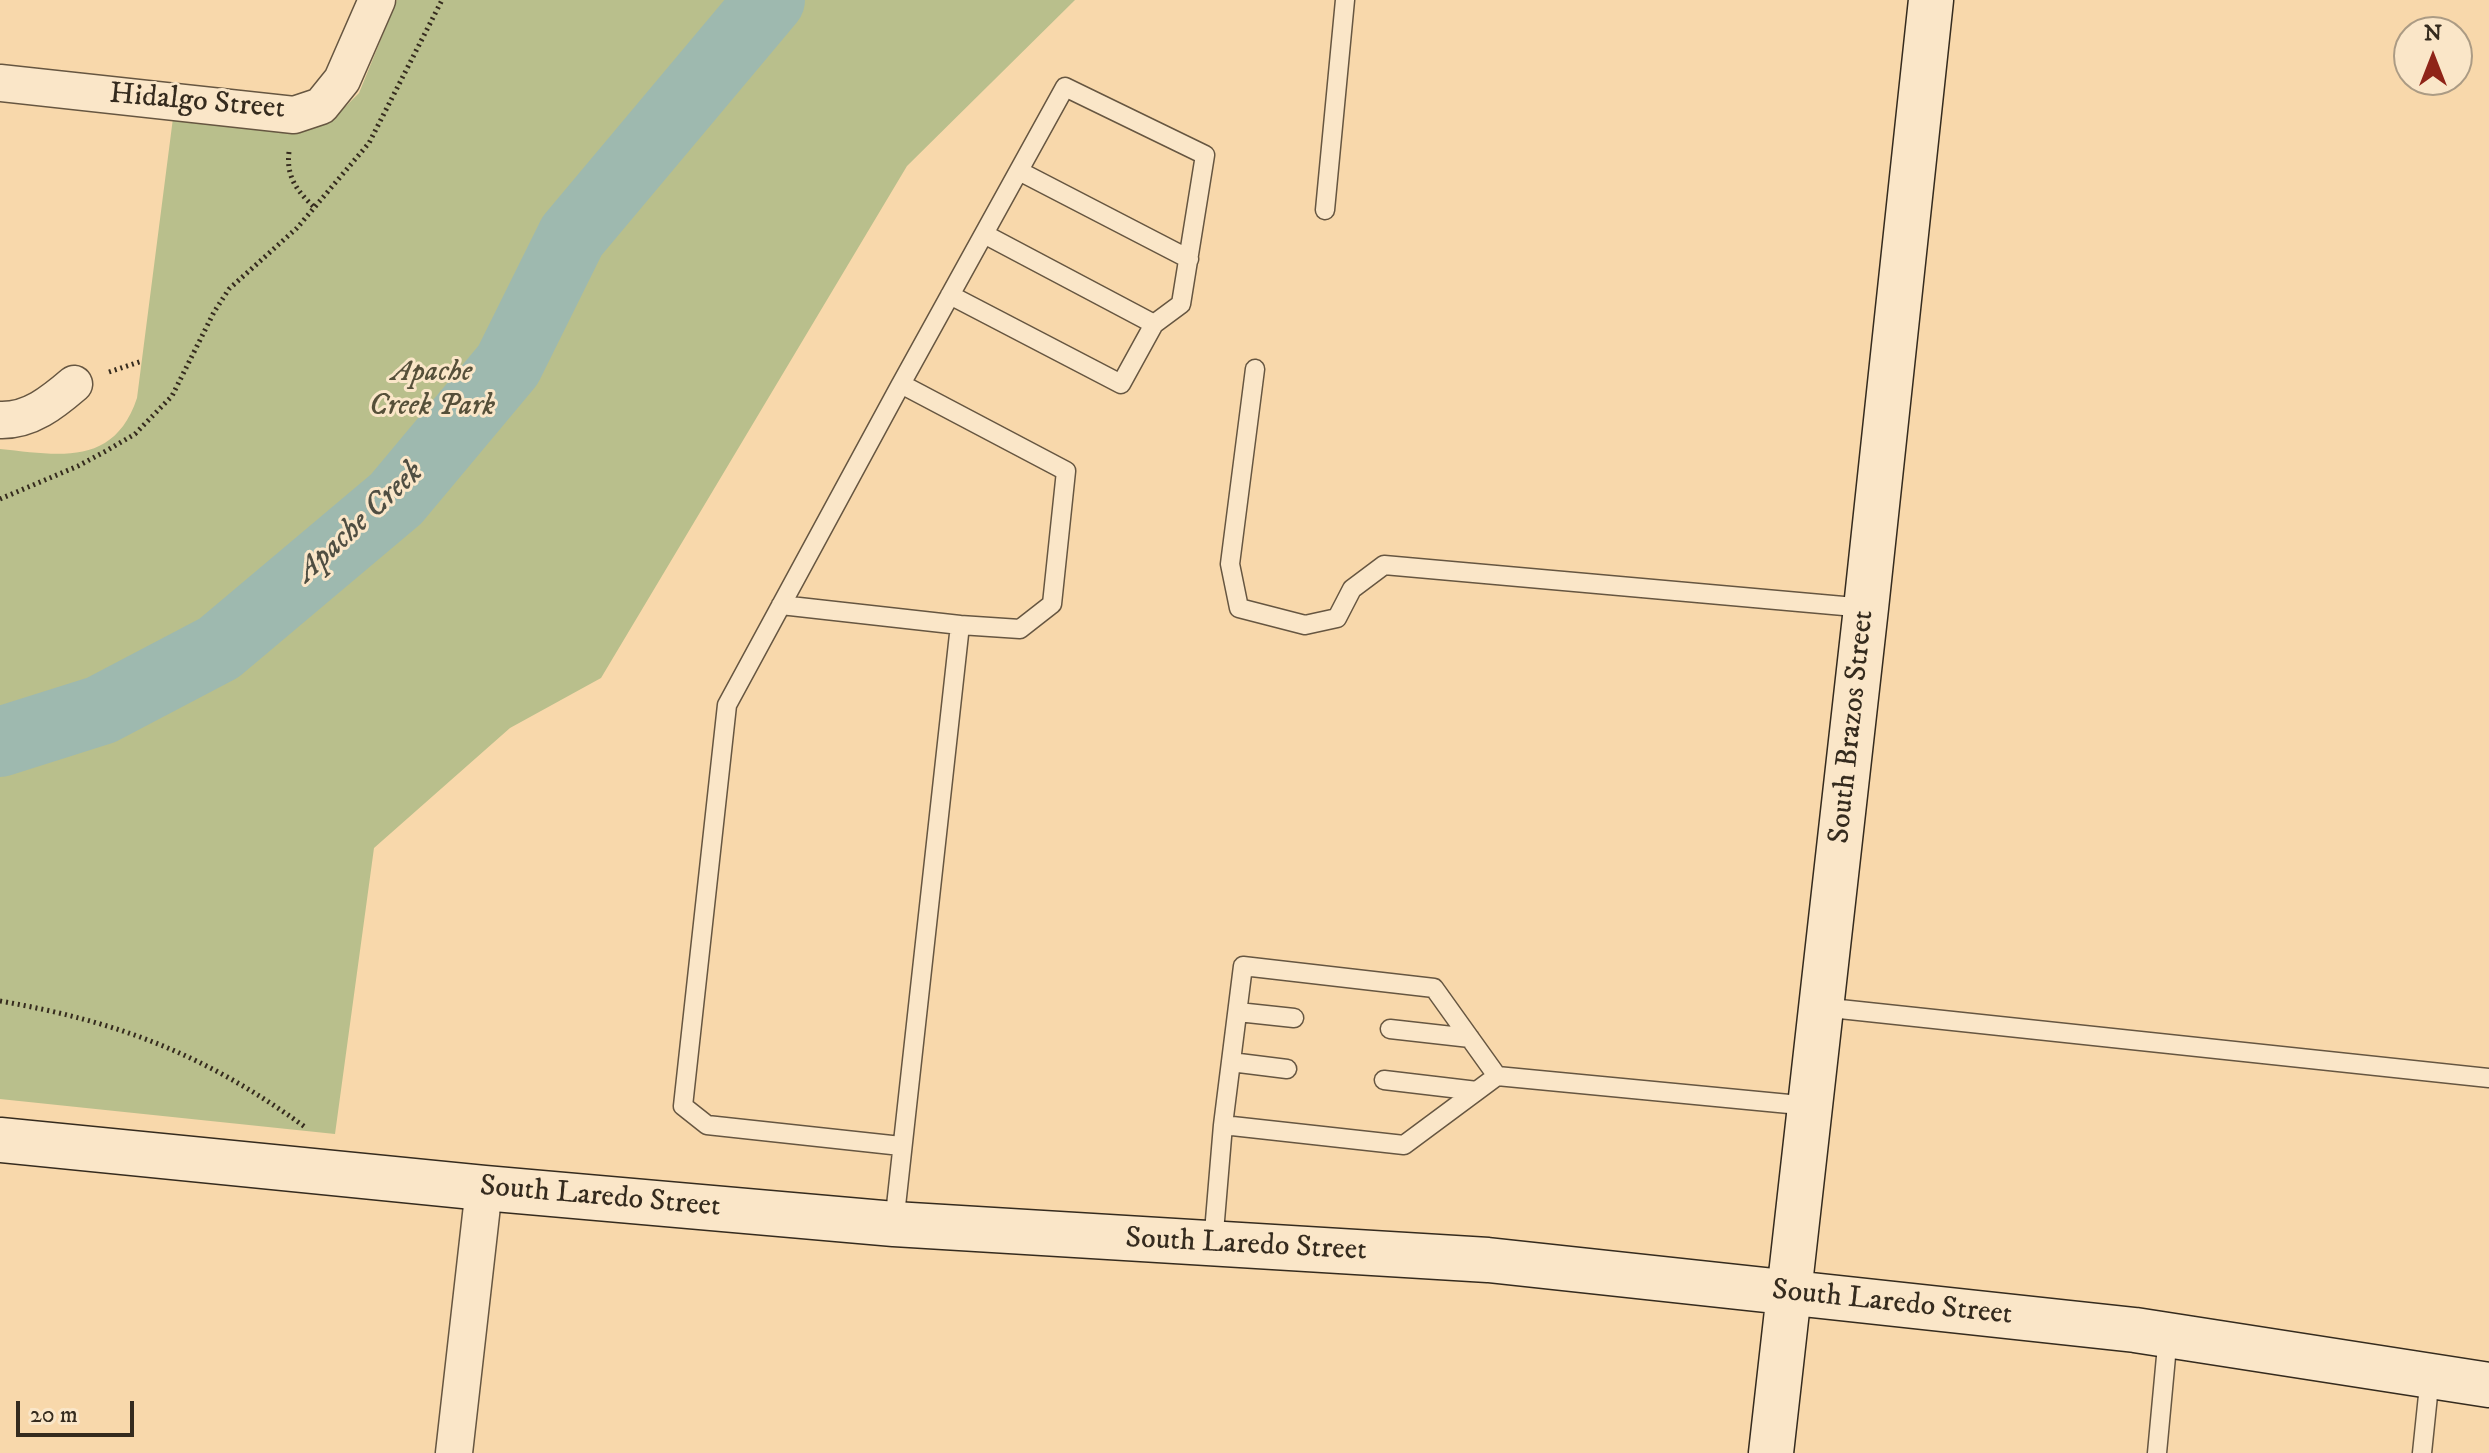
<!DOCTYPE html>
<html>
<head>
<meta charset="utf-8">
<style>
	body { margin:0 }
	#map { position:relative; width:2489px; height:1453px; overflow:hidden; background:#f8d8ab; font-family:"IM FELL DW Pica",serif }
	canvas { display:block }
	.north { position:absolute; left:2393px; top:16px; width:80px; height:80px; box-sizing:border-box; background:#fae6c8; border:2px solid #ab9b84; border-radius:50%; rotate:0deg; font-size:22px; font-weight:700; line-height:32px; text-align:center; color:#352b1e }
	.north::after { content:''; display:block; margin:auto; width:28px; height:36px; background:#8f2418; clip-path:polygon(50% 0,100% 100%,50% 72%,0 100%) }
	.scale { position:absolute; left:16px; top:1401px; width:118px; height:36px; box-sizing:border-box; border:4px solid #352b1e; border-top:0; padding-left:10px; font-size:24px; line-height:28px; white-space:nowrap; color:#352b1e; -webkit-text-stroke:6px #fae6c8; paint-order:stroke }
</style>
</head>
<body>
<div id="map">
<canvas width="2489" height="1453"></canvas>
<div class="north">N</div>
<div class="scale">20 m</div>
</div>
<script>
const ctx = document.querySelector('canvas').getContext('2d');
ctx.lineJoin = 'round';
function paint(path, color) { ctx.fillStyle = color; ctx.fill(path, 'evenodd'); }
function stroke(path, color, width, dash) { ctx.strokeStyle = color; ctx.lineWidth = width; ctx.lineCap = dash ? 'butt' : 'round'; ctx.setLineDash(dash || []); ctx.stroke(path); }
function write(font, color, halo, rows, align = 'center') {
  ctx.font = font + ' "IM FELL DW Pica",serif'; ctx.lineWidth = 6; ctx.setLineDash([]); ctx.textBaseline = 'middle'; ctx.strokeStyle = halo; ctx.fillStyle = color; for (const [text, x, y, turn = 0] of rows) {
    ctx.save(); ctx.translate(x, y); ctx.rotate((+turn || 0) * Math.PI / 180); ctx.textAlign = isNaN(turn) ? turn : align; if (halo) ctx.strokeText(text, 0, 0); ctx.fillText(text, 0, 0); ctx.restore();
  }
}
paint(new Path2D(`
	M397,0H1075L907,166L601,678L510,728L374,848L335,1134L0,1099V449C59,455 114,467 137,398L173,118L325,120L343,109L359,93Z`), '#b9bf8c');
stroke(new Path2D(`
	M0,742L101,710L219,648L396,499L508,365L572,236L770,0`), '#9eb9af', 70);
const lane = new Path2D(`
	M1019,171L1189,259
	M1325,210L1345,0
	M984,234L1154,324
	M1255,369L1230,564L1239,608L1305,625L1337,618L1352,589L1384,565L1866,608
	M901,384L1065,87L1205,155L1181,304L1154,324L1121,384L950,295
	M781,605L960,625
	M1821,1007L2489,1078
	M1238,1012L1294,1018
	M1390,1029L1470,1038
	M1231,1062L1287,1069
	M1384,1080L1477,1091
	M1223,1125L1243,966L1434,988L1497,1076
	M894,1224L960,625L1020,629L1052,604L1066,471L901,384L727,705L683,1106L707,1125L901,1146
	M1213,1244L1223,1125L1404,1145L1497,1076L1810,1106
	M2157,1453L2168,1335
	M2422,1453L2430,1376`);
const street = new Path2D(`
	M0,83L294,115L321,106L342,80L377,0
	M0,420C30,421 53,402 74,384
	M454,1453L484,1188`);
const secondary = new Path2D(`
	M0,1140L484,1188L894,1224L1488,1260L2135,1330L2489,1385
	M1771,1453L1866,608L1931,0`);
stroke(lane, '#665641', 21);
stroke(street, '#665641', 39);
stroke(secondary, '#352b1e', 47);
stroke(new Path2D(`
	M289,152C286,177 297,191 315,208
	M109,372L142,361
	M0,499L78,466L106,451L135,434L172,396L214,312L229,289L297,228L369,143L442,0
	M0,1001C120,1022 206,1055 305,1127`), '#352b1e', 5, [2, 4]);
stroke(lane, '#fae6c8', 18);
stroke(street, '#fae6c8', 36);
stroke(secondary, '#fae6c8', 44);
write('30px', '#352b1e', '#fae6c8', [
	["Hidalgo Street",197,103,5],
	["South Brazos Street",1853,727,-84],
	["South Laredo Street",600,1198,5],
	["South Laredo Street",1246,1246,3],
	["South Laredo Street",1892,1304,6]
]);
write('italic 30px', '#56503a', '#fae6c8', [
	["Apache",432,374],
	["Creek Park",432,408]
]);
write('italic 32px', '#4f4e42', '#fae6c8', [
	["Apache Creek",361,523,-43]
]);
</script>
</body>
</html>
